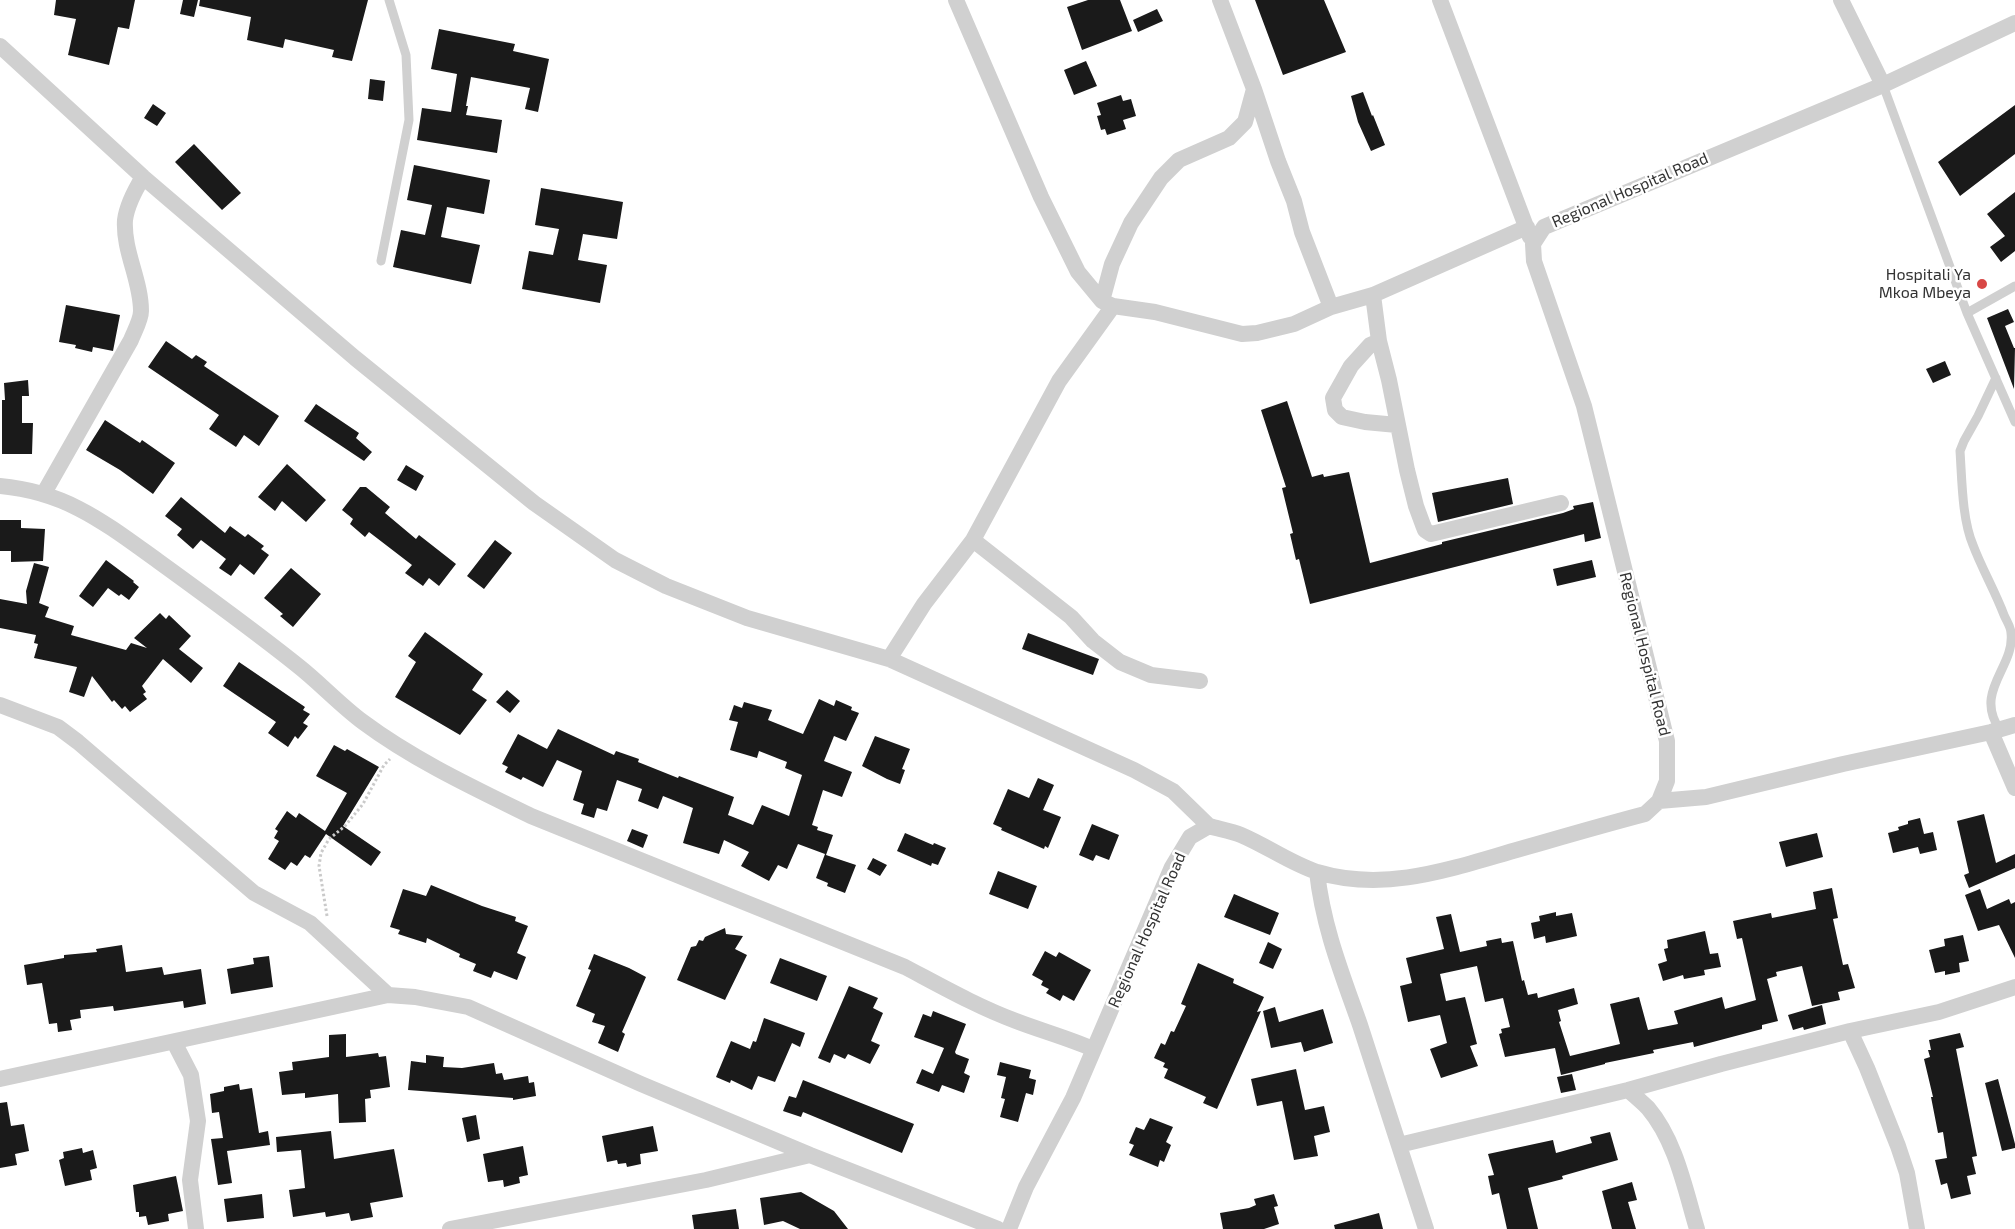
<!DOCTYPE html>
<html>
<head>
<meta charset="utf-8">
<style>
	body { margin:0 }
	canvas { display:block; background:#fff }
</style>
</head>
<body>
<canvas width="2015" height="1229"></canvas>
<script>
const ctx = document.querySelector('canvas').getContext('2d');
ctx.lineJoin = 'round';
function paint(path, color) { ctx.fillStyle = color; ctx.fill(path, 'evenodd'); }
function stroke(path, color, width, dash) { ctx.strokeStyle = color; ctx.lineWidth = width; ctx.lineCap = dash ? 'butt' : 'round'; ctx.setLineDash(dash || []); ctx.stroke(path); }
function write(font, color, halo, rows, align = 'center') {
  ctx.font = font + ' "Exo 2",sans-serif'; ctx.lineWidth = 5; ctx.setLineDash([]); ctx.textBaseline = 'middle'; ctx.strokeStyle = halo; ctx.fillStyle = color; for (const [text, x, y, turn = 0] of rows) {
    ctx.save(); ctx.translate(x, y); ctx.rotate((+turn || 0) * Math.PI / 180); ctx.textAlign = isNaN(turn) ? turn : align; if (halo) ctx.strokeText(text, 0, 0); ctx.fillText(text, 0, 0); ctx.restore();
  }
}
paint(new Path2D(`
	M56,0H135L129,29L118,27L109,65L68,55L76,19L54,15Z
	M183,0H198L194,17L180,14Z
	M200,0H368L352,61L332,57L334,50L285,39L283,48L247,40L251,17L199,6Z
	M1088,0H1120L1132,31L1082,50L1067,7Z
	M1255,0H1324L1346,52L1283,75Z
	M1157,9L1163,21L1138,32L1133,20Z
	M439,29L515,44L513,51L549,59L538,112L525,109L530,88L471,77L466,106H468L466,115L502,120L497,153L417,140L422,108L451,112L457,74L431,69Z
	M1086,61L1097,86L1074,95L1064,70Z
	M370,79L385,81L383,101L368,99Z
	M1363,92L1372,116L1373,115L1385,145L1371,151L1358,122L1351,96Z
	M1121,95L1123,101L1131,99L1136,116L1123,120L1126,129L1107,135L1105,129L1101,130L1097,116L1101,115L1097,103Z
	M153,104L166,113L157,126L144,118Z
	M2015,105V154L1960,196L1938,162Z
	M194,144L241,193L222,210L175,162Z
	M414,165L490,180L484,214L447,207L441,237L480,245L471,284L393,267L401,230L425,235L432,205L407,200Z
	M541,188L623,202L617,239L583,234L578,260L607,265L600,303L522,289L529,251L553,255L559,229L535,225Z
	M2015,192V251L2001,262L1990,247L2005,236L1987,214Z
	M66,305L120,315L113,351L93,347L92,352L75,348L76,345L59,342Z
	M2008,309L2014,322L2005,326L2014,348H2015L2014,389L1987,318Z
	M166,341L192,359L196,355L207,362L204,366L279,416L259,446L244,435L236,447L209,429L219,415L148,367Z
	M1945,361L1951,375L1933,383L1926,369Z
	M28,380L29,396H22V423H33L32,454H2V400H5L4,383Z
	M1287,401L1312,477L1323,474L1324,477L1349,472L1370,563L1442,544V542L1563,513L1574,509L1573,506L1593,502L1601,538L1585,542L1584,534L1310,604L1299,559L1296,560L1290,534L1293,533L1282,488L1286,487L1261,410Z
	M316,404L359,433L356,438L372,452L364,461L304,421Z
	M105,420L140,443L142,440L175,463L153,494L120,470L86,450Z
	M287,464L326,500L306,522L282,501L275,511L258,497Z
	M406,465L424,476L416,491L397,480Z
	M1508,478L1513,504L1438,522L1432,493Z
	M360,487H366L390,507L385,513L416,539L419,535L456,564L439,586L429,578L423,586L405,573L412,565L369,532L365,537L350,524L353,519L342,510Z
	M181,497L225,533L230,526L245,537L248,534L264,546L261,549L269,555L254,575L240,564L231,576L219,568L226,559L201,540L193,549L177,535L182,529L165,516Z
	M0,520H21V528L45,529L43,561L11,562V551H0Z
	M495,540L512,553L484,589L467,576Z
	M106,560L134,581L133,582L139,587L129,600L121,594L119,596L108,588L93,607L79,596Z
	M1592,560L1596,577L1557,586L1553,569Z
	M34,563L49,567L39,603L49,607L45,617L74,626L71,635L126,650L131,643L147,648L134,638L160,613L166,619L169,615L191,636L179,649L203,668L191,683L163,659L142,686L146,692L143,694L147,699L130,712L125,706L122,709L114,700L112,702L92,676L84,697L69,692L77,667L34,658L38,644L34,643L36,635L0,628V599L27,604L26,591Z
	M291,568L321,594L293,627L280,616L283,614L264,598Z
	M425,632L483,674L472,690L487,700L460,735L395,697L416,662L408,656Z
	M1028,633L1099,659L1093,675L1022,649Z
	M239,662L305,707L303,710L310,714L303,723L308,726L298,739L295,736L288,747L268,733L276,722L223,686Z
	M507,690L520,701L510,713L496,702Z
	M819,699L834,706L836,700L852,707L851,710L859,713L846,741L834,736L824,761L852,772L842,797L823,790L812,825L818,827L817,830L833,835L826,855L856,865L845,893L827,886L828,883L816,878L825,854L798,844L787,869L778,865L769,881L741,866L749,852L724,840L719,854L683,843L693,808L663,796L658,809L638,801L642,789L617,780L607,811L597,808L594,818L581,814L584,804L573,800L582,771L557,760L543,787L523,777L521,780L505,772L508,767L502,764L518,734L547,749L558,729L614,755L616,751L639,759L638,762L678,778L679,776L734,797L728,815L753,825L762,805L789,816L802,775L785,768L787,762L759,751L757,758L730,750L738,722L729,720L734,705L742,708L744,702L772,710L768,720L803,734Z
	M875,736L910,749L902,769L905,770L900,784L887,779L862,766Z
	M334,745L345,751L347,749L379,767L343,826L381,852L371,866L326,834L310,858L305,855L297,866L291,862L285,870L268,859L279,841L274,838L278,831L275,829L287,811L296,818L299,813L325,831L347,793L316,776Z
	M1038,778L1054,785L1043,810L1061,817L1048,848L1045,846L1044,849L1001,830L1002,828L993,824L1008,789L1029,798Z
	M1984,814L1996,863L2015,854V868L1969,888L1964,875L1969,873L1957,821Z
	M1920,818L1924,834L1933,832L1937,850L1920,854L1918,847L1893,853L1888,833L1899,830L1898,827L1908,824V821Z
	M1092,824L1119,835L1109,860L1096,855L1093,861L1079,855Z
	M632,829L648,835L643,848L627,841Z
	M905,833L933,845L934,843L946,848L938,865L932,863L931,866L897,851Z
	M1817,833L1823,857L1786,867L1779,842Z
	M873,858L887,865L880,876L867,869Z
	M998,871L1037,886L1028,909L989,894Z
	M431,885L482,906L516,917L515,921L528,926L517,953L526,957L517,980L494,971L491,978L473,971L476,964L459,957L460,954L427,938L426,943L398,934L400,930L390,927L403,889L426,896Z
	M1832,888L1838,918L1833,919L1843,965L1848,964L1855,988L1838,992L1840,1000L1812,1006L1802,966L1776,972L1777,976L1767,979L1778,1021L1762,1025V1029L1694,1047L1693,1042L1653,1050L1654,1053L1605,1063V1064L1561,1075L1555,1048L1505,1057L1499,1034L1502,1033L1501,1029L1510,1027L1503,998L1485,1002L1477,966L1440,974L1446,1001L1465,997L1477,1044L1470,1046L1478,1066L1441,1078L1430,1049L1447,1043L1440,1015L1408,1022L1400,986L1412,983L1406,958L1444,949L1436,917L1451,914L1460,952L1487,946L1486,941L1501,938L1502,943L1513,941L1522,981L1524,980L1528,995L1537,993L1538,998L1574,988L1578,1004L1558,1010L1561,1021L1559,1022L1570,1056L1620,1044L1610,1004L1639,997L1648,1030L1678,1024L1674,1011L1722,997L1725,1009L1756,1000L1742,938L1737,939L1733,921L1771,913L1772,918L1816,909L1813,892Z
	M1980,889L1987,909L2009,899L2011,904L2015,902V958L1999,925L1978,931L1965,895Z
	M1234,894L1279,913L1270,935L1224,917Z
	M1556,912V916L1572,913L1577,936L1546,943L1545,936L1534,939L1531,923L1540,921L1539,916Z
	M725,928L726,934L743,936L735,949L747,955L725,1000L677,980L691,947L696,946L699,940L703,941L705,937Z
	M1705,931L1710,954L1718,953L1721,967L1704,970L1705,975L1684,979L1683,975L1663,981L1658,964L1667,961L1664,949L1668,948L1667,940Z
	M1963,935L1969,961L1959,963L1960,972L1945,975V971L1935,973L1929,950L1945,946L1944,939Z
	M1268,942L1282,949L1273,969L1259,963Z
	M122,945L126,972L162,967L164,975L201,969L206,1004L184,1008L183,1001L114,1011L113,1006L80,1010L81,1018L70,1020L72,1030L58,1032L57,1023L49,1024L42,983L27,985L24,965L64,958V955L97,952L96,949Z
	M1045,951L1056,957L1059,952L1091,970L1074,1001L1063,995L1060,1001L1046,993L1049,989L1041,985L1043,981L1032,975Z
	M594,954L629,968L646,977L622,1032L625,1034L618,1052L598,1043L605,1026L592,1022L595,1014L576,1006L591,970L588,969Z
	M269,956L273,987L231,994L227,969L254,964L253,958Z
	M780,958L827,976L817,1001L770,983Z
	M1198,963L1234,979L1233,983L1264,997L1257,1012L1261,1011L1217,1109L1203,1103L1206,1097L1164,1078L1168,1069L1163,1067L1165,1063L1154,1058L1161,1043L1165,1045L1171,1031L1174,1032L1186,1006L1181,1004Z
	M849,986L878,998L873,1008L883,1013L871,1041L880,1045L870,1064L848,1054L845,1059L834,1054L830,1063L818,1058Z
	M1822,1005L1826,1024L1804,1030L1803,1027L1793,1030L1788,1015Z
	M1275,1007L1279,1022L1323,1009L1333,1043L1304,1052L1301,1042L1271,1048L1263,1011Z
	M933,1011L966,1024L955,1052L956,1054L969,1059L964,1073L970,1076L964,1093L942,1085L939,1092L916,1083L922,1069L933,1074L944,1048L914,1037L923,1014L931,1017Z
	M764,1018L805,1033L800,1047L792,1043L775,1082L758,1076L752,1090L731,1080L730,1083L716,1077L731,1041L750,1049L753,1041L756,1042Z
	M1960,1033L1964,1047L1956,1049L1977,1156L1972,1157L1976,1174L1967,1176L1971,1194L1951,1199L1947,1183L1941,1185L1935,1160L1947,1158L1943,1132L1938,1133L1931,1097H1933L1924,1059L1930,1057L1928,1050H1931L1929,1040Z
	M346,1034V1057L378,1053L379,1057L386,1056L390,1087L370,1090L371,1098L365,1099L366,1122L339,1123L338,1094L305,1098V1093L282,1095L279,1072L293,1070L292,1062L329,1057V1035Z
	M426,1055L444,1057L443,1067L462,1068L494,1063L496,1074L502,1073L504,1080L528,1076L529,1083L534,1082L536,1096L513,1100V1098L408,1090L411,1061L426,1063Z
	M1000,1062L1031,1070L1029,1078L1036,1080L1033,1095L1026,1093L1018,1122L1000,1117L1005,1099L1001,1098L1006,1077L997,1075Z
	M1296,1069L1305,1110L1324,1106L1330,1132L1314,1136L1318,1156L1294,1160L1282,1101L1257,1106L1251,1079Z
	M1572,1074L1576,1090L1561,1093L1557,1077Z
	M1998,1079L2015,1144V1148L2002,1151L1985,1083Z
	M803,1080L914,1124L902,1153L803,1112L801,1117L783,1111L789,1096L796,1098Z
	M239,1084L240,1090L252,1088L259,1133L268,1131L270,1145L227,1151L232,1183L218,1185L211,1139L223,1138L219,1112L212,1113L210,1094L224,1091V1087Z
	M7,1102L11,1126L24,1124L29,1151L15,1154L17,1165L0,1168V1103Z
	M476,1115L480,1139L467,1142L462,1118Z
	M1150,1118L1173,1127L1166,1142L1171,1145L1164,1162L1160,1160L1158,1167L1129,1155L1134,1145L1129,1143L1136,1127L1144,1130Z
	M653,1126L658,1151L640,1154L641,1164L627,1167L626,1163L618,1164L617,1160L607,1162L602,1136Z
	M331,1131L334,1159L394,1149L403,1197L370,1203L373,1217L351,1221L349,1213L326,1217L325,1212L293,1217L289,1190L305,1188L301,1150L277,1152L276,1137Z
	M1610,1132L1618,1160L1562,1176L1563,1179L1528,1188L1538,1229H1507L1499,1193L1492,1195L1488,1176L1494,1175L1488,1154L1553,1140L1556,1153L1592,1143L1590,1137Z
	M523,1146L528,1175L519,1177L520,1183L504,1187L503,1180L488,1182L483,1154Z
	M82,1148L83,1153L93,1150L97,1168L90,1170L92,1180L65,1186L59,1160L64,1158L63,1152Z
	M176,1176L183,1211L168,1214L169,1221L148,1225L146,1216L139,1217V1212H136L133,1185Z
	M1632,1182L1637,1200L1628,1202L1636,1229H1612L1602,1191Z
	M801,1192L834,1211L848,1229H800L783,1221L764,1225L760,1198Z
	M262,1194L264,1218L227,1222L224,1199Z
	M1274,1194L1278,1206L1274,1207L1279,1224L1264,1229H1223L1220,1213L1249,1208L1256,1205L1254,1199Z
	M736,1209L739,1229H694L692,1215Z
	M1379,1213L1383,1229H1335L1334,1225Z`), '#1a1a1a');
stroke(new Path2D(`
	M327,916L319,866L321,853L329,839L345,826L363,804L384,765L390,759`), '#cacaca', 3, [2.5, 2.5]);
stroke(new Path2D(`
	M1883,85L1967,313L2015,286
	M381,261L409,120L406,55L389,0
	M1967,313L2015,422
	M1996,378L1978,416L1964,441L1960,451C1962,480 1962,519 1973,545C1982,569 1995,591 2004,615C2006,620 2011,627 2011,633C2015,668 1973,691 2000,730`), '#d0d0d0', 9);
stroke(new Path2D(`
	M956,0L1041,197L1078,272L1102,301L1113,306L1155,312L1242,334L1257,333L1294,324L1331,307L1373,295L1527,227
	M1220,0L1254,89L1278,161L1294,201L1302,232L1331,307
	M1440,0L1530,237
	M1841,0L1883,85
	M0,46L143,177L355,358L534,503L615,560L666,586L747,618L889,659L1134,770L1173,791L1209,826
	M1373,295L1379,341L1389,380L1407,470L1416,506L1423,525L1425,530L1431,534L1561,503
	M1102,301L1112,264L1131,223L1161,178L1179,160L1229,138L1245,122L1254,89
	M1379,341L1370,345L1351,366L1333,398L1335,410L1342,417L1365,422L1397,425
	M0,486C67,492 105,523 158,561C205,595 252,629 297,665C320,683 340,705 363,722C414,760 474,788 531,816L905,967C941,986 978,1007 1016,1021C1042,1031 1068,1038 1093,1049
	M44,493L131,340C134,332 141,320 141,311C141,280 123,251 125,220C127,205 135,190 143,177
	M973,540L1071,617L1093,641L1120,662L1151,675L1200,681
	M889,659L924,604L973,540L1059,381L1113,306
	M0,705L58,727L78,742L254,893L310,923L388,995
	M1991,732L2015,788
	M1659,801L1706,797L1843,764L1991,732L2015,725
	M1317,872C1323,927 1342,974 1360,1025C1382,1093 1404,1161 1426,1229
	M1850,1031L1867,1068L1898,1146L1907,1173L1917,1229
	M174,1042L191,1075L198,1121L190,1180L196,1229
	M0,1079L388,995L415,997L468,1007L641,1084L810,1155L998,1229
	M1628,1090C1635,1096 1642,1102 1648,1108C1676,1141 1685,1189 1697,1229
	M1399,1145L1628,1090L1721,1064L1850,1031L1939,1012L2015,987
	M450,1229L706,1180L810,1155
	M1009,1229L1026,1187L1073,1098L1172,867L1190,837L1209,826C1219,829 1231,831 1241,835C1267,846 1290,863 1317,872C1387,893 1453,868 1520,849C1562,837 1603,825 1645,814L1659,801L1667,781V741L1584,406L1534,261L1533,244L1544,227L1883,85L2015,23`), '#d0d0d0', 16);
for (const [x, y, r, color] of [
	[1982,284,6,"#d84846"]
]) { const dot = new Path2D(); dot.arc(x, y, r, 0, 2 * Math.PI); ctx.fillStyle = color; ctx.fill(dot); stroke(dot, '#fff', 2); }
write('16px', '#333', '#fff', [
	["Regional Hospital Road",1630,190,-23],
	["Regional Hospital Road",1645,654,76],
	["Regional Hospital Road",1147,930,-66]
]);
write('16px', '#333', '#fff', [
	["Hospitali Ya",1971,275],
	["Mkoa Mbeya",1971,293]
], 'right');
</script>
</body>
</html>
